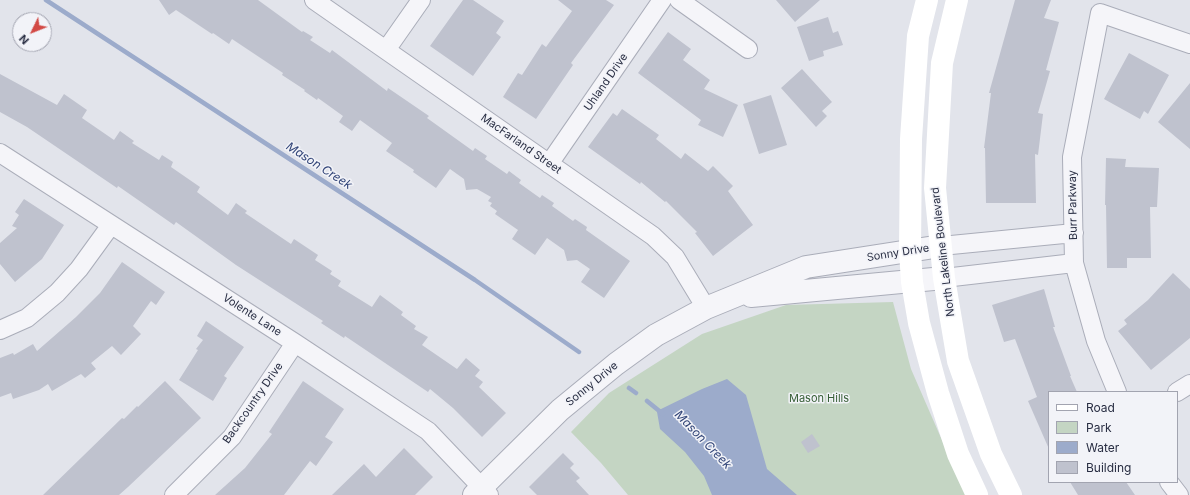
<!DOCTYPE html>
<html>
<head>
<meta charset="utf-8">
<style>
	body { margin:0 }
	#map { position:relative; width:1190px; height:495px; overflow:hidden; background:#e2e4eb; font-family:Inter,sans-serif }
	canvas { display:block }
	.legend { position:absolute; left:1048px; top:391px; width:130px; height:92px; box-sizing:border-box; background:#f2f3f8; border:1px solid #a2a4b0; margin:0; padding:5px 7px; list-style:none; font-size:12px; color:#292e43 }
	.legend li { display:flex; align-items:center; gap:8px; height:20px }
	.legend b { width:20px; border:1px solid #a2a4b0 }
	.north { position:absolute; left:12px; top:12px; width:40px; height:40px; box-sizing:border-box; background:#f2f3f8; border:1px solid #a2a4b0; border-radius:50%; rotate:227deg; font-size:11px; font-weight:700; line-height:16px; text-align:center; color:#292e43 }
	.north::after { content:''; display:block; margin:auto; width:14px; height:18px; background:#d24945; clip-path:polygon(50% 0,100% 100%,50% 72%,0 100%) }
</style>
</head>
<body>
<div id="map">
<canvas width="1190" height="495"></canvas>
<ul class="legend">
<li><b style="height:5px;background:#fff"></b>Road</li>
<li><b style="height:11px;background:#c4d5c3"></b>Park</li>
<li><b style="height:11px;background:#9cabcb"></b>Water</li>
<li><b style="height:11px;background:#bfc2ce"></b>Building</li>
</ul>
<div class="north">N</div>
</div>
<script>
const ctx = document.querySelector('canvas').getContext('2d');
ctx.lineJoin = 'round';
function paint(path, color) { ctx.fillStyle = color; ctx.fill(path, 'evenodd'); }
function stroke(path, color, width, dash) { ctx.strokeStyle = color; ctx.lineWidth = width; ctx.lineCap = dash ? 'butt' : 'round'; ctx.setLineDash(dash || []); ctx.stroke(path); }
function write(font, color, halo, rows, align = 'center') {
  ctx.font = font + ' Inter,sans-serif'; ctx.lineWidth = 3; ctx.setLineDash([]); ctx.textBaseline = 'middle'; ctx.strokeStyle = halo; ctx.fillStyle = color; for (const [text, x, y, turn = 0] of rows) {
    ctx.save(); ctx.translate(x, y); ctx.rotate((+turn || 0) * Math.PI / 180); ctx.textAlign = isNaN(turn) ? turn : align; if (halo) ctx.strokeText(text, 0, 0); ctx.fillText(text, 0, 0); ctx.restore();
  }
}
paint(new Path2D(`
	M893,302L911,369L948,454L967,495H628L601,463L571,432L609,393L702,334L786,305Z`), '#c4d5c3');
paint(new Path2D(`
	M727,379L746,395L767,469L797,495H712L704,476L685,452L660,429L657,412L659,410L702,389Z`), '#9cabcb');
stroke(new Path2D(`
	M46,0L475,280L579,352
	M629,388L636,393
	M647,401L663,414`), '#9cabcb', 4.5);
paint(new Path2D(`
	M159,0H258L302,32L303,31L313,37L310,40L330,53L332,50L387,91L388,88L429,116L427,118L473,151L475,148L487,156L485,159L507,174L509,171L521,180L519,183L540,198L542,195L554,203L552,206L573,221L575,219L587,227L586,230L630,261L604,298L581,282L590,269L577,260L567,261L564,250L547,238L535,255L512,239L518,230L495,214L497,211L490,206L492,203L488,201L491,197L477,189L466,190L464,179L450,169L436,188L413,172L414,170L386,151L392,143L360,120L352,131L339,122L343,116L318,98L317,100L304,91L305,90L282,75L283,73L232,39L229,44L213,33L212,34L176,10L169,15Z
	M463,0H473L504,21L496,33L501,37L473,76L430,46Z
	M558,0H606L614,5L571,63L573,65L536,119L503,97L518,73L522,75L542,44L546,47L572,11Z
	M776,0H820L795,22Z
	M1015,0H1051L1044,18L1059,22L1046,70L1050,71L1038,113L1043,114L1038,155L1035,154L1036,203H986L985,148H984L991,93H989Z
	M828,17L833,33L838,31L843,45L823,51L824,56L809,61L797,27Z
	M668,32L691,49L683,60L710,80L704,89L738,105L723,137L698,125L701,120L638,73Z
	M1129,53L1169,75L1148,114L1144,111L1140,119L1104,99Z
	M802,69L832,102L822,111L827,116L816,127L781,88Z
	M0,74L57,105L64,94L87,110L82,118L114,140L120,131L134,141L132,143L159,160L162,155L173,162L171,167L200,187L197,192L228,215L236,203L247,211L245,213L291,244L294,239L318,255L315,260L332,271L330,274L341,281L338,286L372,307L380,295L403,312L401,315L416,326L414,329L428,337L422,345L457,369L466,358L480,370L475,376L483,382L479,387L506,413L482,437L453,408L430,389L428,392L345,336L344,338L321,323L323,321L236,265L176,222L174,225L118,186L117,188L27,127L0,112Z
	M1190,83V149L1158,122Z
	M771,95L787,145L759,154L743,104Z
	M622,109L659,135L656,139L681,159L685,153L708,171L713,166L733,186L728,191L753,225L713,256L695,233L697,232L666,201L665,202L641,182L640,184L588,147L613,113L617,116Z
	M1106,158L1126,159L1125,167L1159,168L1157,207H1150L1151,258H1127V268H1107L1106,205H1105Z
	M24,199L64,225L42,259L15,282L0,264V243L17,228L12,226L19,215L15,212Z
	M122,262L165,292L156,305L151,301L133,326L141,334L121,355L112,346L91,363L96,369L85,378L81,374L52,391L48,384L39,390L13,399L11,393L0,397V358L13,353L14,355L33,344L37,351L76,317L100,293Z
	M1173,273L1190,289V338L1151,370L1118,331L1127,324L1124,320L1148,300Z
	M1044,289L1055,327H1053L1071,376H1070L1077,392H1049V449L1028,401L1037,397L1015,339L1004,342L992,305Z
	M206,321L244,347L224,376L227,378L213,401L179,380L198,350L196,349L203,340L197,336Z
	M165,381L201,418L128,487L119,495H43L122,418L124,419L137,406L138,407Z
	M303,381L344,409L325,437L333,442L316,466L310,461L284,495H215L245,468L272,434L269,432Z
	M812,434L820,446L808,453L801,442Z
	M404,448L433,477L415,495H332L364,464L376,477Z
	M563,453L574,464L570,468L580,478L576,481L589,495H537L529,487Z
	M1070,482H1126L1135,495H1078Z`), '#bfc2ce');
const minor = new Path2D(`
	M314,0L653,236L675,257L706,308
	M679,0L748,49
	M386,50L421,0
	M0,153L295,343L428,431L489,495
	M549,164L662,0
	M941,246L1074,233
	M944,278L1074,263
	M0,330L27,318L57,293L79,269L111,225
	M1117,392L1096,341L1074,263L1072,157L1100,13L1190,44
	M1177,392L1190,384
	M1169,482L1179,495
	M174,495L232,437L295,343`);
const tertiary = new Path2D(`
	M751,296L944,278
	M474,495L560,410L616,364L656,335L706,308L806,267L941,246`);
stroke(minor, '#aaadb9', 20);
stroke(tertiary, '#aaadb9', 24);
stroke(minor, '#f5f5f9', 18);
stroke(tertiary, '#f5f5f9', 22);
stroke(new Path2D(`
	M927,0L918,36L911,139L910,251L912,282L919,323L938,393L958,454L977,495
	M957,0L942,63L935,188L944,278L958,361L991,454L1011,495`), '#fff', 22);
write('11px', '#292e43', '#f2f3f8', [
	["Uhland Drive",606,82,-55],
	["MacFarland Street",521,144,35],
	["Burr Parkway",1073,205,-91],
	["North Lakeline Boulevard",943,252,-97],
	["Sonny Drive",898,253,-9],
	["Volente Lane",252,315,33],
	["Sonny Drive",592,384,-39],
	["Backcountry Drive",253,403,-55]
]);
write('11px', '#375f36', '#f2f3f8', [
	["Mason Hills",819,399]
]);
write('italic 12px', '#324578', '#f2f3f8', [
	["Mason Creek",319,166,33],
	["Mason Creek",703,440,46]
]);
</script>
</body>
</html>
